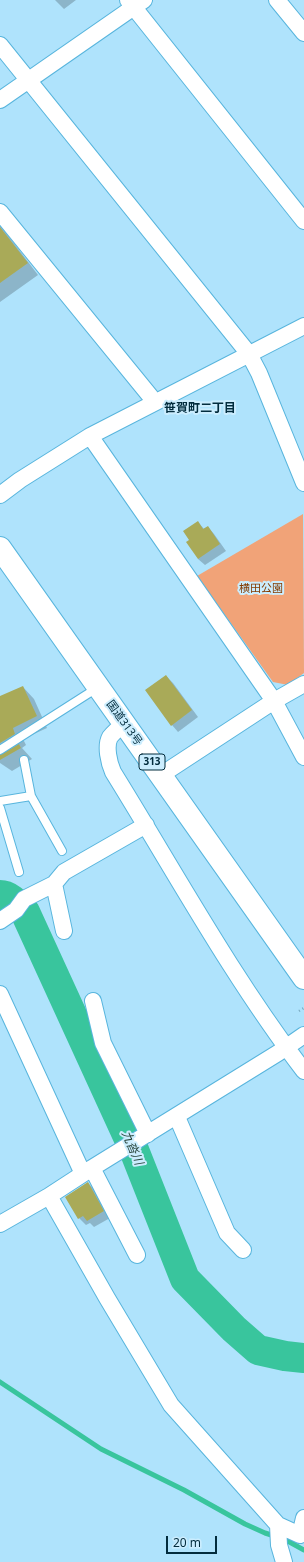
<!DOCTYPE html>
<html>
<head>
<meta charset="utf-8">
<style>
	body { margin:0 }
	#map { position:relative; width:304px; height:1562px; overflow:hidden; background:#afe3fc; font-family:"Noto Sans",sans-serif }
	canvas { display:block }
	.scale { position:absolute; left:166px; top:1536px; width:51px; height:18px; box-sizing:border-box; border:2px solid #022c3d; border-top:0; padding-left:5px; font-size:12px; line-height:14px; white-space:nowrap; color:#022c3d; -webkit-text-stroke:3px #cbedfe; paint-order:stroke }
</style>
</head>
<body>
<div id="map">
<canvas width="304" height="1562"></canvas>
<div class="scale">20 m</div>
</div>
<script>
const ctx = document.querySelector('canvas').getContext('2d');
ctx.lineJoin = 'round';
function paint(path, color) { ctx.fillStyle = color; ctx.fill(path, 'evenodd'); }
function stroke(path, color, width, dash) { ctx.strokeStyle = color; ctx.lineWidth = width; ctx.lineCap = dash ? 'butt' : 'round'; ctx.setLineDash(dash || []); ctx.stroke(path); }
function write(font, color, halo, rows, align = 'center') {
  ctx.font = font + ' "Noto Sans","Noto Sans JP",sans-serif'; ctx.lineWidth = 4; ctx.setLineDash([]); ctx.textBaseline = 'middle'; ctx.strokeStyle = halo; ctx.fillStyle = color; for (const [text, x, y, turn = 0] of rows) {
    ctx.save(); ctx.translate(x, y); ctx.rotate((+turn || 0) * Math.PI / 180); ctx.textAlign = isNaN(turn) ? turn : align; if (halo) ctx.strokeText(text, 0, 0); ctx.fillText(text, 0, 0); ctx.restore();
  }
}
paint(new Path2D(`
	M303,514L304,673L288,685L273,682L197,576Z`), '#f1a378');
paint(new Path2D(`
	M55,0H76L64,9Z
	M0,220L4,230L38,275L0,302Z
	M198,522L204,529L208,527L214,534L226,551L205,565L198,559Z
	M166,676L173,683L198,717L178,732L172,725Z
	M23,687L34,699L47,728L23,739L26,745L22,748L32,759L12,771L0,763V698Z
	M88,1183L95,1190L110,1218L94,1227L90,1223L86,1225L79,1218Z`), '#0003');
stroke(new Path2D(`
	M0,1382L101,1449L184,1490L245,1524L265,1533L284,1539L304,1550`), '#39c59d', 5);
stroke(new Path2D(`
	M0,895C10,895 18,905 25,912L134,1150L185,1279L234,1329L258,1350L285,1356L304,1358`), '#39c59d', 30);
paint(new Path2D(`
	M0,227L28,263L0,283Z
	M198,521L203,529L208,526L220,544L198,559L186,542L189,540L183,531Z
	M166,675L192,710L171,726L145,690Z
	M23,686L37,716L13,728L15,734L0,743V696Z
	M19,744L21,748L0,760V755Z
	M88,1182L104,1211L87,1221L83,1216L78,1219L65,1197Z`), '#a9aa58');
const lane = new Path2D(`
	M0,750L97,688
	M24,760L31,796L62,851
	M0,801L31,796
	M0,808L19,872`);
const street = new Path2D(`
	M128,0L304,221
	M277,0L304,33
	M0,45L249,354L259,373L304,483
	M0,100L144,0
	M0,212L155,402
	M90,436L274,701L304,757
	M0,495L20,480L90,436L304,326
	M125,723C120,727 114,732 110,737C105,746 109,763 113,772C175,872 232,977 304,1071
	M161,775L274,701L304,684
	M54,884L64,931
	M0,921L16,910L24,899L54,884L64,872L146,825
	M0,994L83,1174
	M93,1001L103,1043L148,1134
	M177,1117L227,1233L243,1250
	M92,1168L137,1255
	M49,1196L107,1298L171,1405L278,1525L279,1545L284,1562
	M0,1224L49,1196L92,1168L278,1053L304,1035
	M278,1525L300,1535L304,1518`);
const highway = new Path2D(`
	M0,548L304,978`);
stroke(lane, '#58b5dd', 10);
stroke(street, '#58b5dd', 18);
stroke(highway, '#58b5dd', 24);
stroke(new Path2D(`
	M299,1011L304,1008`), '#77a8be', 2.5, [1, 3]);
stroke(lane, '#fff', 8);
stroke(street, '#fff', 16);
stroke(highway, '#fff', 22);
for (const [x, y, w] of [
	[152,762,26]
]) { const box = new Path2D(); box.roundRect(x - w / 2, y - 8, w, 16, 3); ctx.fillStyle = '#cbedfe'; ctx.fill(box); stroke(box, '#022c3d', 1); }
write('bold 10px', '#022c3d', null, [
	["313",152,762]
]);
write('11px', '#833a00', '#cbedfe', [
	["横田公園",261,589]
]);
write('11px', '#022c3d', '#cbedfe', [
	["国道313号",124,723,54]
]);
write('bold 12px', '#022c3d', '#cbedfe', [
	["笹賀町二丁目",200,409]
]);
write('italic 12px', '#233f35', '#cbedfe', [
	["九沓川",132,1148,67]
]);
</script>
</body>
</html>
